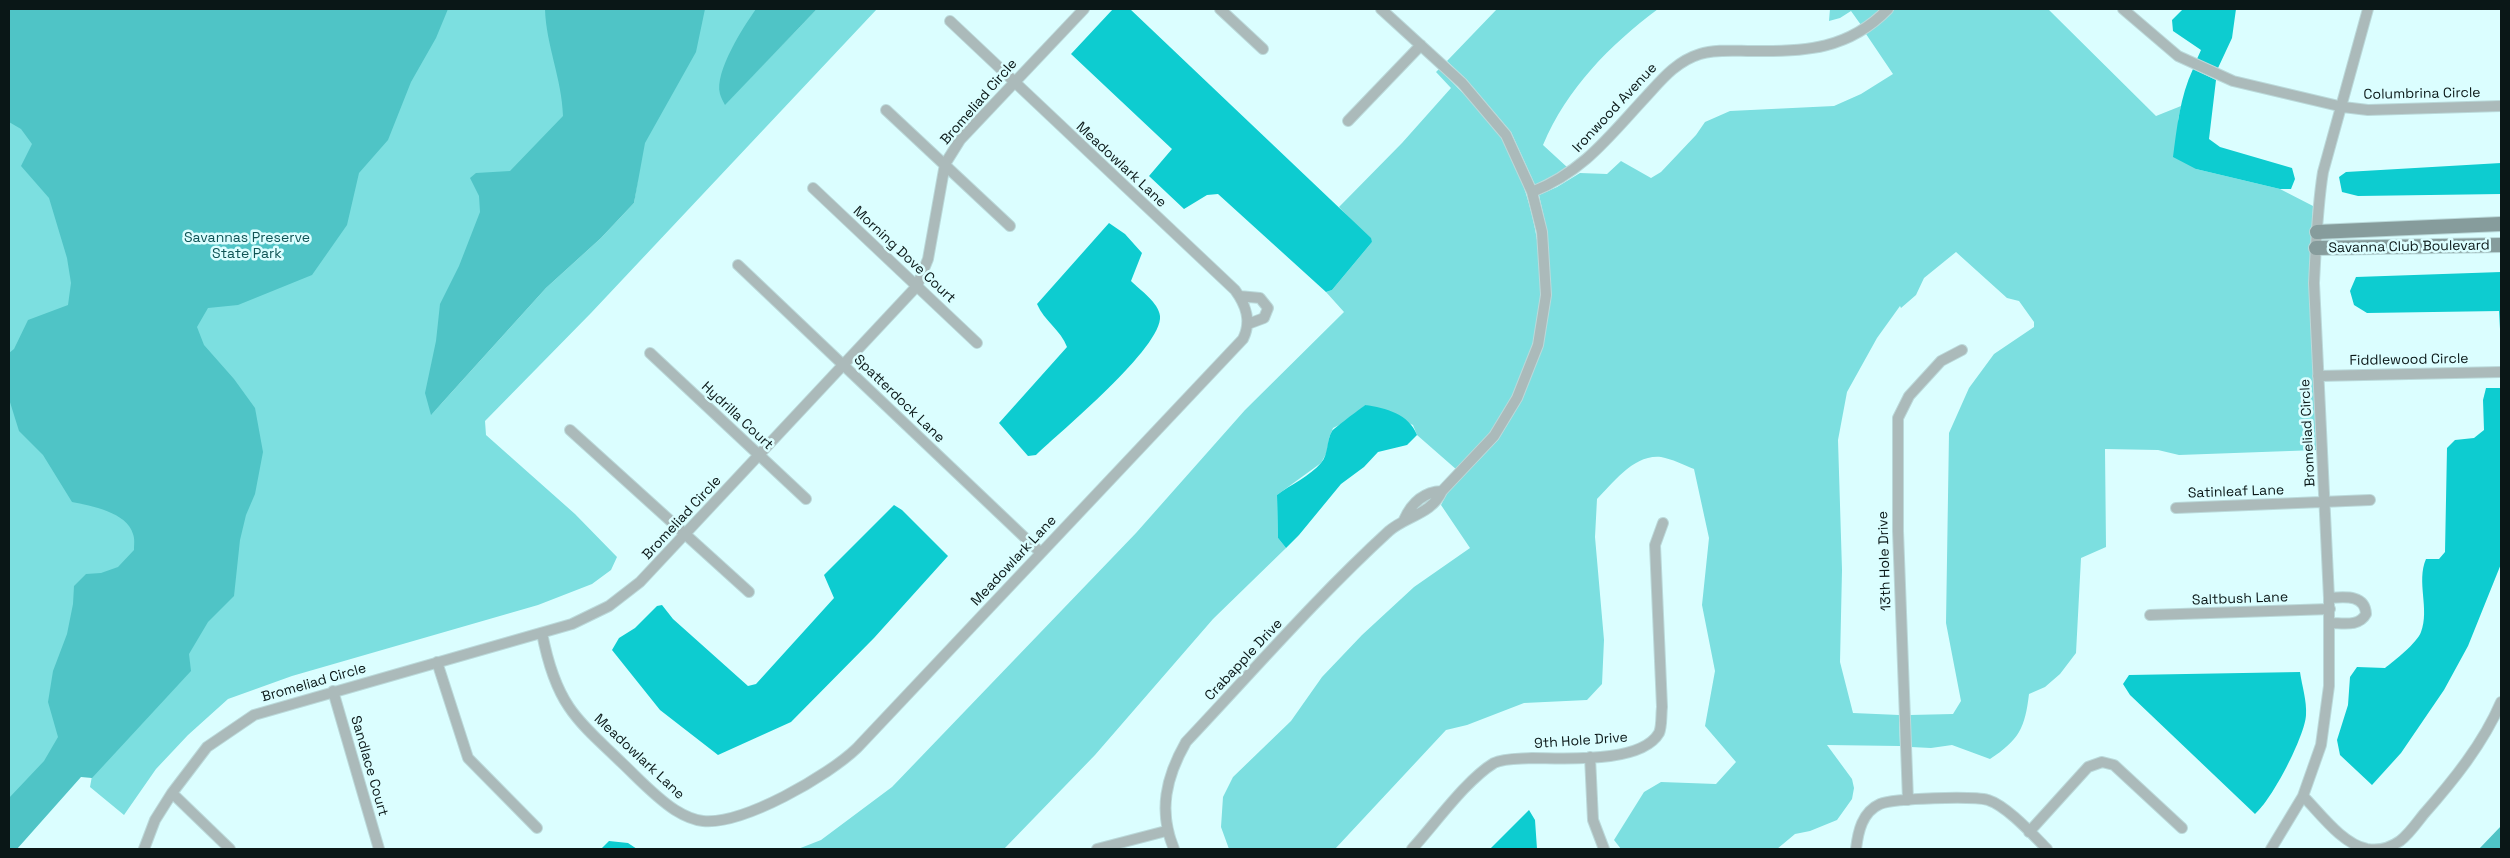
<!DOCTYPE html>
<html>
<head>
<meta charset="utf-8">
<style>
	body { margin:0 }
	#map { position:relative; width:2510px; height:858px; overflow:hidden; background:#dbfeff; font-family:"Space Grotesk",sans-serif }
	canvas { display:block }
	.frame { position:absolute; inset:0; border:10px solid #0a1717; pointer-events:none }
</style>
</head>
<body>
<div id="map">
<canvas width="2510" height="858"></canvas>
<div class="frame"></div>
</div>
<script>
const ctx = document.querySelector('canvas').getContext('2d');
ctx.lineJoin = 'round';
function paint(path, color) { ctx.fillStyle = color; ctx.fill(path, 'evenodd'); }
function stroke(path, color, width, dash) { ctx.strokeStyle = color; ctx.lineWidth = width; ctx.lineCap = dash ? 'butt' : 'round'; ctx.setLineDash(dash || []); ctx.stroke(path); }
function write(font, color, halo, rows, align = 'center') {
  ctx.font = font + ' "Space Grotesk",sans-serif'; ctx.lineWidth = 5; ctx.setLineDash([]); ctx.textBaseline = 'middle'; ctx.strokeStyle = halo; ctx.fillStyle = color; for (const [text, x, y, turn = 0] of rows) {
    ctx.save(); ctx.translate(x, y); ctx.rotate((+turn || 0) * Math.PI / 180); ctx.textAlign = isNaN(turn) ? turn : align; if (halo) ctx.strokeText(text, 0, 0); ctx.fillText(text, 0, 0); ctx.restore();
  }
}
paint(new Path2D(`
	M9,9H797L725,104L817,9H877L591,313L485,421L486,435L575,514L617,557L611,570L592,584L538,605L292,676L228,699L188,735L156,769L124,815L90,787L92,776L190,671L9,845ZM638,178L634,203L601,238L546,288L431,415Z
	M1497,9H1658C1610,45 1567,88 1543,145L1568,168L1535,185L1511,132L1466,79L1447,61Z
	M1830,9H1881L1861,25L1851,11L1840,18L1829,21Z
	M1895,9H2048L2156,116L2181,106L2178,120L2196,169L2280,189L2313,206L2309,283L2317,450L2179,455L2158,450L2105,449L2106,547L2081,558L2076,653L2060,674L2045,687L2029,694C2025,728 2019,740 1990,759L1952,745L1931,748L1911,747L1910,715L1953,714L1961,701L1946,623L1949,433L1969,388L1994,354L2034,327V322L2019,301L2007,298L1956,252L1924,278L1916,295L1901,308L1900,306L1877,338L1847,392L1838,440L1842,570L1840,662L1853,713L1899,715L1900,746L1827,745L1852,779L1854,788L1852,799L1837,820L1810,831L1795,834L1777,849H1621L1614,840L1644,792L1661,782L1716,784L1736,762L1705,726L1715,671L1702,605L1709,538L1694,469C1684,465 1672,459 1661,457C1634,454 1613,483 1597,499L1595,537L1604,640L1602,684L1587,700L1524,703L1467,725L1446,730L1335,849H1229L1221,827L1223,797L1233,777L1291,721L1322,677L1362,635L1414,587L1470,548L1441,505L1447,493L1498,440L1522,400L1542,347L1551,296L1547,231L1539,195L1557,187L1580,173L1607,174L1621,161L1651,178L1661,172L1696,135L1705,122L1730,111L1834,106L1861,94L1893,74L1866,34Z
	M1439,69C1457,87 1489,118 1502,139C1528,182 1543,246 1541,296C1538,343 1518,395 1490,433C1481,446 1468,458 1457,470L1417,435L1413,425L1365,405L1347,421L1333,428L1329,438L1327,452L1321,463L1277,495L1278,538L1286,548L1213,619L1095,755L1004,849H798L821,840L892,787L1136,533L1245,410L1344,312L1326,292L1332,290L1372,242L1339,207L1402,143L1451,88L1436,72Z`), '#7cdfe0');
paint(new Path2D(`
	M9,9H448L436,38L411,82L388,140L359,173L347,225L312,275L238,305L208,308L197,327L204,345L234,379L255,408L263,452L255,494L246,515L240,540L234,596L208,622L189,654L191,671L92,778L81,777L17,849H9V798L44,761L58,737L48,702L53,671L67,634L73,604L74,586L86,574L101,573L118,567L134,550C134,545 135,539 133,534C127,512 91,506 72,502L43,455L19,431L9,399V353L14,349L28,320L68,305L71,283L67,258L49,198L21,166L32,144L21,129L9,122Z
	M545,9H705L696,52L645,143L634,203L601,238L546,288L431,415L425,393L436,341L440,304L459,266L480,212L479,196L470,178L476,173L510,171L563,116C562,79 546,45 545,9Z
	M756,9H817L725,105C723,101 721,98 720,94C714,72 744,26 756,9Z
	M2501,826V849H2479Z`), '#4fc4c6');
paint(new Path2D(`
	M1113,9H1130L1371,238L1372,242L1332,290L1326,292L1218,194L1207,195L1184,209L1149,176L1172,149L1071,54Z
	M2183,9H2236L2232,38L2218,68L2197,59L2201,50L2173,31L2172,20Z
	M2193,69L2216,80L2209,139L2220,147L2292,168L2295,179L2291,189H2280L2196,169L2173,157C2177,127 2180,97 2193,69Z
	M2501,163V194L2358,196L2342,192L2339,177L2346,172Z
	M1109,223L1125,234L1142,253L1131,281C1140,290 1159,303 1160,316C1163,347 1060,432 1036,455L1028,456L999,423L1067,347C1061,330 1044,321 1037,304Z
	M2501,272V347L2499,311L2367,313L2354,305L2350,291L2356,277Z
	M2486,388H2501V564L2468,646L2444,690L2401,753L2372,785L2340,755L2337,740L2348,705L2350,677L2357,667L2385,668C2394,661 2417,643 2421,632C2430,609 2416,582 2426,559H2439L2445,552L2447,448L2455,440L2474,438L2484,430L2483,400Z
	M1365,405C1386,408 1409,414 1417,435L1407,445L1378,452L1364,467L1341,484L1299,535L1286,548L1278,538L1277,495C1290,485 1310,476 1321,463C1329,454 1326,441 1332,431C1333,429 1360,409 1365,405Z
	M894,505L902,510L948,556L874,638L791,722L718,755L660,710L612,650L619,638L635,628L657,606L662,605L673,619L748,686L756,684L834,598L824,575Z
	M2300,672C2302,686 2307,701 2306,715C2305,736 2272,800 2255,814L2130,695L2123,684L2129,675Z
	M1529,810L1535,820L1537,849H1490Z
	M609,841L628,843L637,849H601Z`), '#0dccd0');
const street = new Path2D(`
	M1220,9L1263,49
	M2123,9L2178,56L2233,81L2343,107L2368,110L2501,106
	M886,110L1010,226
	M1348,121L1421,45
	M813,188L977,343
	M1532,192C1582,172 1607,139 1642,101C1659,83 1674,62 1700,54C1715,49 1736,51 1752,51C1806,52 1849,49 1888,9
	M738,265L1040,552
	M1239,296L1260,298L1268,308L1264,318L1248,324
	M650,353L806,499
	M2318,376L2501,372
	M570,430L749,592
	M2176,508L2370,500
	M1404,520C1411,504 1423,492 1442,491
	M2329,598C2344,597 2365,594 2366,614C2359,627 2343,623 2330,623
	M2150,615L2330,609
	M542,633C547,659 554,685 569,707C583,728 604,745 621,762C638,778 655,797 675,810C683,815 693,820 703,821C743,825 828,776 857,748L1243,339C1252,321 1246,305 1235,290L950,21
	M437,662L468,758L537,828
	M333,691L379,849
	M1590,757L1593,820L1604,849
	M172,793L230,849
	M2303,796C2320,813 2342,844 2367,849C2379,851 2390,848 2400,841C2409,834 2416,824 2423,815C2453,781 2483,744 2501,702
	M1908,800L1898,531V418L1909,396L1941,361L1962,350
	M2029,832L2088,767L2102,762L2114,765L2182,828
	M144,849L155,820L172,793L207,747L254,715L572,624L609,606L640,582L917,286L928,259L945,164L960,140L1084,9
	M1097,849L1166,831
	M1174,849C1158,811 1166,777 1186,742C1253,671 1317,597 1389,531C1406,516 1432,514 1442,491L1494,436L1517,398L1538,345L1546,295L1542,232L1532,192L1506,135L1462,83L1381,9
	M1412,849C1435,824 1466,780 1494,763C1504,758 1520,759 1532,758C1564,758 1641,764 1659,733C1662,727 1661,715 1662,707L1655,545L1663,523
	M1856,849C1858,832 1862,812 1880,804C1895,798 1973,796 1988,800C2007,806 2033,835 2047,849
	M2271,849L2303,796L2321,745L2329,686V598L2314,283C2316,246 2317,209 2323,172L2368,9`);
const secondary = new Path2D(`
	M2317,232L2501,224
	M2316,248L2501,245`);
stroke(street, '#bad9da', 12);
stroke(secondary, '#bad9da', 16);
stroke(street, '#abbaba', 10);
stroke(secondary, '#869c9c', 14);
write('14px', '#0a1717', '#dbfeff', [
	["Columbrina Circle",2422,94,-1],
	["Bromeliad Circle",979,102,-49],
	["Ironwood Avenue",1615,108,-47],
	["Meadowlark Lane",1121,165,43],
	["Savanna Club Boulevard",2409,247,-1],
	["Morning Dove Court",904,255,43],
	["Fiddlewood Circle",2409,360,-1],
	["Spatterdock Lane",899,399,44],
	["Hydrilla Court",737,416,43],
	["Bromeliad Circle",2308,433,-93],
	["Satinleaf Lane",2236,492,-2],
	["Bromeliad Circle",682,518,-47],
	["Meadowlark Lane",1014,561,-47],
	["13th Hole Drive",1885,561,-92],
	["Saltbush Lane",2240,599,-2],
	["Crabapple Drive",1244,660,-47],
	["Bromeliad Circle",314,683,-16],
	["9th Hole Drive",1581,741,-4],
	["Meadowlark Lane",639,757,43],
	["Sandlace Court",369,766,74]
]);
write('14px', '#0f5455', '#dbfeff', [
	["Savannas Preserve",247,238],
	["State Park",247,254]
]);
</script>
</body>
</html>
